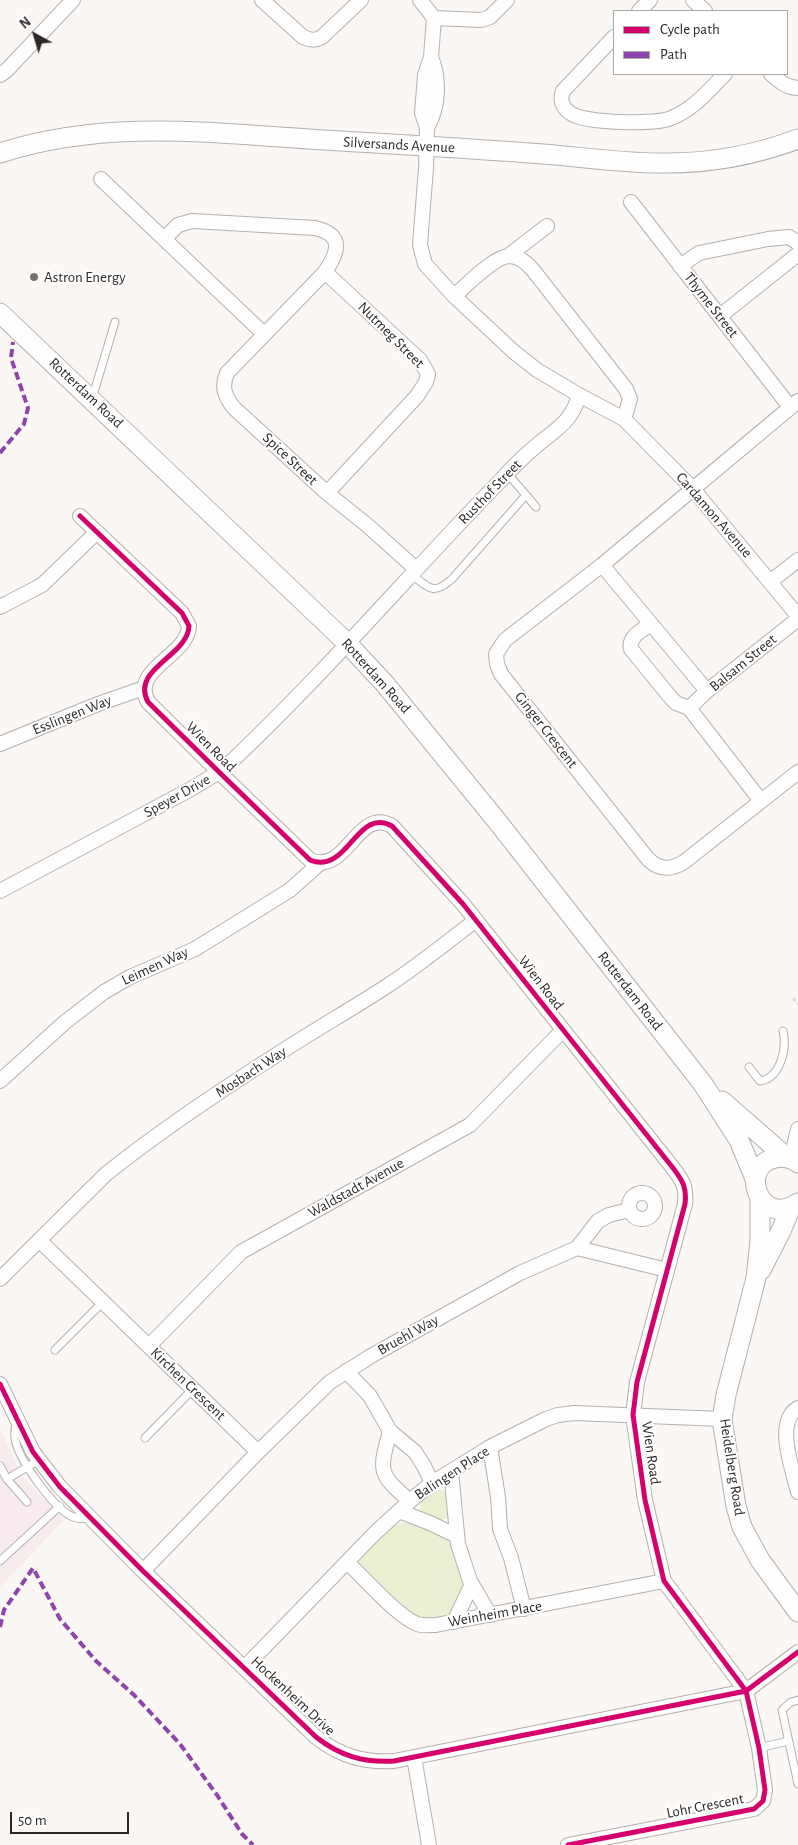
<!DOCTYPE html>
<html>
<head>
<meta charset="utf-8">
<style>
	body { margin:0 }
	#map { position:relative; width:798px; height:1845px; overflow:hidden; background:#fbf7f5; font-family:"Alegreya Sans",sans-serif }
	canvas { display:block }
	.legend { position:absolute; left:613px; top:10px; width:175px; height:65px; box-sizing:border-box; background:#fff; border:1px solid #aba9a8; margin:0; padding:6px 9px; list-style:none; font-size:15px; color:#2d2826 }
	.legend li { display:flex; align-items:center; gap:10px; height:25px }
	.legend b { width:25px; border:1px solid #aba9a8 }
	.north { position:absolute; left:10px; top:10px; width:50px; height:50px; -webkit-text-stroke:4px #fff; paint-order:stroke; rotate:321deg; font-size:14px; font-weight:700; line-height:20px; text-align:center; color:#2d2826 }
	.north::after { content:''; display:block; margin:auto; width:18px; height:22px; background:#2d2826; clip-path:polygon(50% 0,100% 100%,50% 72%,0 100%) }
	.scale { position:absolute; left:10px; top:1812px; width:119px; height:22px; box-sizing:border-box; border:2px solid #2d2826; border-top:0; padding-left:6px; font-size:15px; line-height:18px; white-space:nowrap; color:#2d2826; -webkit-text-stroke:4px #fff; paint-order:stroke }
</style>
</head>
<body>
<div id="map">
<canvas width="798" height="1845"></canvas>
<ul class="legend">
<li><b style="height:6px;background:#d6006c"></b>Cycle path</li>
<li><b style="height:6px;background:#8e44ad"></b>Path</li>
</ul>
<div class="north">N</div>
<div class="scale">50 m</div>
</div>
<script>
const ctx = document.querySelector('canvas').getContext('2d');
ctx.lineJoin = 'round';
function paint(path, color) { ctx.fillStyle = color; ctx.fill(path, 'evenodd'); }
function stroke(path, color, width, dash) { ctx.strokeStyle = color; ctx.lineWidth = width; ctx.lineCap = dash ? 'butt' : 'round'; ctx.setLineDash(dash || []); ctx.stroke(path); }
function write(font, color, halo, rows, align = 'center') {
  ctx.font = font + ' "Alegreya Sans",sans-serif'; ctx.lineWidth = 4; ctx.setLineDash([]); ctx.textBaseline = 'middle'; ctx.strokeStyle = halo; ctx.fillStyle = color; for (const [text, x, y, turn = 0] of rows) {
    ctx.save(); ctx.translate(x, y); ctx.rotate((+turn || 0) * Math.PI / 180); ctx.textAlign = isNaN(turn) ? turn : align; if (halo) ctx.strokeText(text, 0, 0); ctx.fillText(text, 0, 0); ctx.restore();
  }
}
paint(new Path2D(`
	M0,1428L22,1476L64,1520L0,1587Z`), '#f8ebed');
paint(new Path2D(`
	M436,1489L443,1490L449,1495L451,1514L441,1522L424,1516C416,1504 422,1492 436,1489Z
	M409,1522C420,1526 437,1528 445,1536C454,1543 456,1553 459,1563C461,1571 465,1581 463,1590C457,1615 439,1625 414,1618L360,1567L359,1557L387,1528Z`), '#ecf0d3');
const lane = new Path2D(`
	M92,399L115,322
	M526,495L536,507
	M411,574C429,588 433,596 452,579L526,495L507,473
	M749,1067L760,1081C781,1078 787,1048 783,1031
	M55,1350L103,1302
	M17,1423C15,1428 14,1432 15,1438C17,1458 53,1507 71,1516C77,1519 83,1519 90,1518
	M145,1438L193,1389
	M0,1466L7,1479L39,1460
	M7,1479L27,1502
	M0,1561L60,1506
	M798,1700L791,1702L782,1710L798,1784
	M759,1748L788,1741`);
const street = new Path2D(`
	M262,0L303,37C310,40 315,41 322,37L361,0
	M420,0L434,18L431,57L425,75L422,113L427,128L426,168L420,245L425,264L454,296L514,352L537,370L579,395L624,419L693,489L798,616
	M693,0L705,11
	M639,11L650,0
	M434,18L481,20L490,17L507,0
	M614,37L563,91C559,100 563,109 572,114C585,123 656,125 671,118C693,110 709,90 725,74
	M771,74C779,81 787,88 798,88
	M0,75L6,71L73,0
	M427,128C439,107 440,79 431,57
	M101,179L264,334
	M631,202L790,407
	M164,239L178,225L192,221L315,228C345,235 338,253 325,272L227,373C221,387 225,397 234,408L327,493L367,525L416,569
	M508,256L547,226
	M680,266L699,253L768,239L789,237L798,243
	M325,272L420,360L428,374L426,382L417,396L327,493
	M454,296C466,286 493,257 509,256C519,256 527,263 533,270L626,389L630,399L624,419
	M720,316L798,254
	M798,401L602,565L505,640L496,654L497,664L501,674L648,859C659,870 671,870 684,862L798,772
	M80,516L182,613L189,626C188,656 130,669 148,702L219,772L310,860C347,876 357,806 392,826L463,904L673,1168C683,1181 687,1188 685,1204L637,1382L633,1415L645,1500L664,1581L746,1691L759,1748L765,1790L763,1801L754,1809L568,1845
	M602,565L707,691
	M771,581L798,560
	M0,607L42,585L97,532
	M651,624C642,630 628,637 631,649L671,698L676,703L689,708L761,801
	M689,708L707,691L798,619
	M0,744L98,704L144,688
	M0,891L191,789L219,772L233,760C327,671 411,572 501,480C512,468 524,456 536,446C556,429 572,422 579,395
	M0,1081L64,1023L104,992L130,977L195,949L290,890L319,864
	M791,1159L798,1129
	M629 1206a13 13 0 1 1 26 0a13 13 0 1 1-26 0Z
	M39,1240L258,1452
	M577,1248L667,1270
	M0,1279L106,1174C161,1130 221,1090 281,1052C316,1029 352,1009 387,986C418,966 447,942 476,920
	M149,1346L241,1252L470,1125L563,1030
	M346,1371L370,1396L390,1431L415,1452L424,1466L432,1483
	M0,1384L33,1452L60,1487L143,1571L316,1737C340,1756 364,1763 394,1761L746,1691L798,1652
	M798,1408C774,1422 793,1470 798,1492
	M390,1431C379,1471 378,1474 410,1501
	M490,1447L498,1497L500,1529L511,1558L524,1609
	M451,1471L458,1544L470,1581L490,1615
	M399,1511L430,1523L457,1536
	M347,1562C364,1578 397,1616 417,1624C423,1626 430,1625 436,1625L664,1581
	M143,1571L258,1452L330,1382L371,1356L520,1273L577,1248L598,1221L609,1215L629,1210
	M454,1622L472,1584
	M244,1668L375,1533L410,1501L432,1483L490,1447L546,1419L558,1415L574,1413L722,1419
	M414,1757L429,1845`);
const secondary = new Path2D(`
	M0,153C102,120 204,132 309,139C387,144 465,148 543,154C581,157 621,163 659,163C706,164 755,155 798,139
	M0,313L347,643L385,684L497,821L703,1084L739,1140L755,1179
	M722,1101L786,1157
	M798,1163C791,1158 784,1156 776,1158C737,1165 759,1229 798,1203
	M760,1198V1241L756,1278L726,1395L722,1419L736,1506L742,1527L760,1560L798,1612
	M761,1270L781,1231L791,1207`);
stroke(lane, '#b4b0ae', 9);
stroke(street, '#b4b0ae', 16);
stroke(secondary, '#b4b0ae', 21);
stroke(new Path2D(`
	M793,998L798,1004`), '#e1dfde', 3, [4, 2.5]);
stroke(lane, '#fefefe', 7);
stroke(street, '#fefefe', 14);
stroke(secondary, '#fefefe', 19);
stroke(new Path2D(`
	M0,453L24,424L28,408L11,358L13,342
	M0,1627L4,1610L33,1568L60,1619L96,1661L134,1695L180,1744L217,1795L242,1834L253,1845`), '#8e44ad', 4, [8, 4]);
stroke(new Path2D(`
	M80,516L182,613L189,626C188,656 130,669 148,702L219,772L310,860C347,876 357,806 392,826L463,904L673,1168C683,1181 687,1188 685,1204L637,1382L633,1415L645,1500L664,1581L746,1691L759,1748L765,1790L763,1801L754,1809L568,1845
	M0,1384L33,1452L60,1487L143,1571L316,1737C340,1756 364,1763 394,1761L746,1691L798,1652`), '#d6006c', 5);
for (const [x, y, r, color] of [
	[34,277,5,"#75706e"]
]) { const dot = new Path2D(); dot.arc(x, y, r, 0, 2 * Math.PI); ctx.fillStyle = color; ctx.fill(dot); stroke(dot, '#fff', 2); }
write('15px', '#2d2826', '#fff', [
	["Silversands Avenue",399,145,3],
	["Thyme Street",711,305,52],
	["Nutmeg Street",391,335,45],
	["Rotterdam Road",86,393,43],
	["Spice Street",290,459,43],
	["Rusthof Street",490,492,-46],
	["Cardamon Avenue",714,515,49],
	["Balsam Street",743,663,-39],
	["Rotterdam Road",376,676,48],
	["Esslingen Way",72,715,-22],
	["Ginger Crescent",546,730,52],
	["Wien Road",211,747,45],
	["Speyer Drive",177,796,-29],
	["Leimen Way",155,966,-25],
	["Wien Road",541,983,52],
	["Rotterdam Road",630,991,52],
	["Mosbach Way",251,1072,-33],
	["Waldstadt Avenue",356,1188,-29],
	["Bruehl Way",408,1335,-29],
	["Kirchen Crescent",188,1384,44],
	["Wien Road",651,1453,82],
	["Heidelberg Road",732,1467,81],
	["Balingen Place",452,1473,-33],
	["Weinheim Place",495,1614,-10],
	["Hockenheim Drive",293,1696,43],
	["Lohr Crescent",705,1806,-11]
]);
write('15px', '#2d2826', '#fff', [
	["Astron Energy",44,277]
], 'left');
</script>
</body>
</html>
